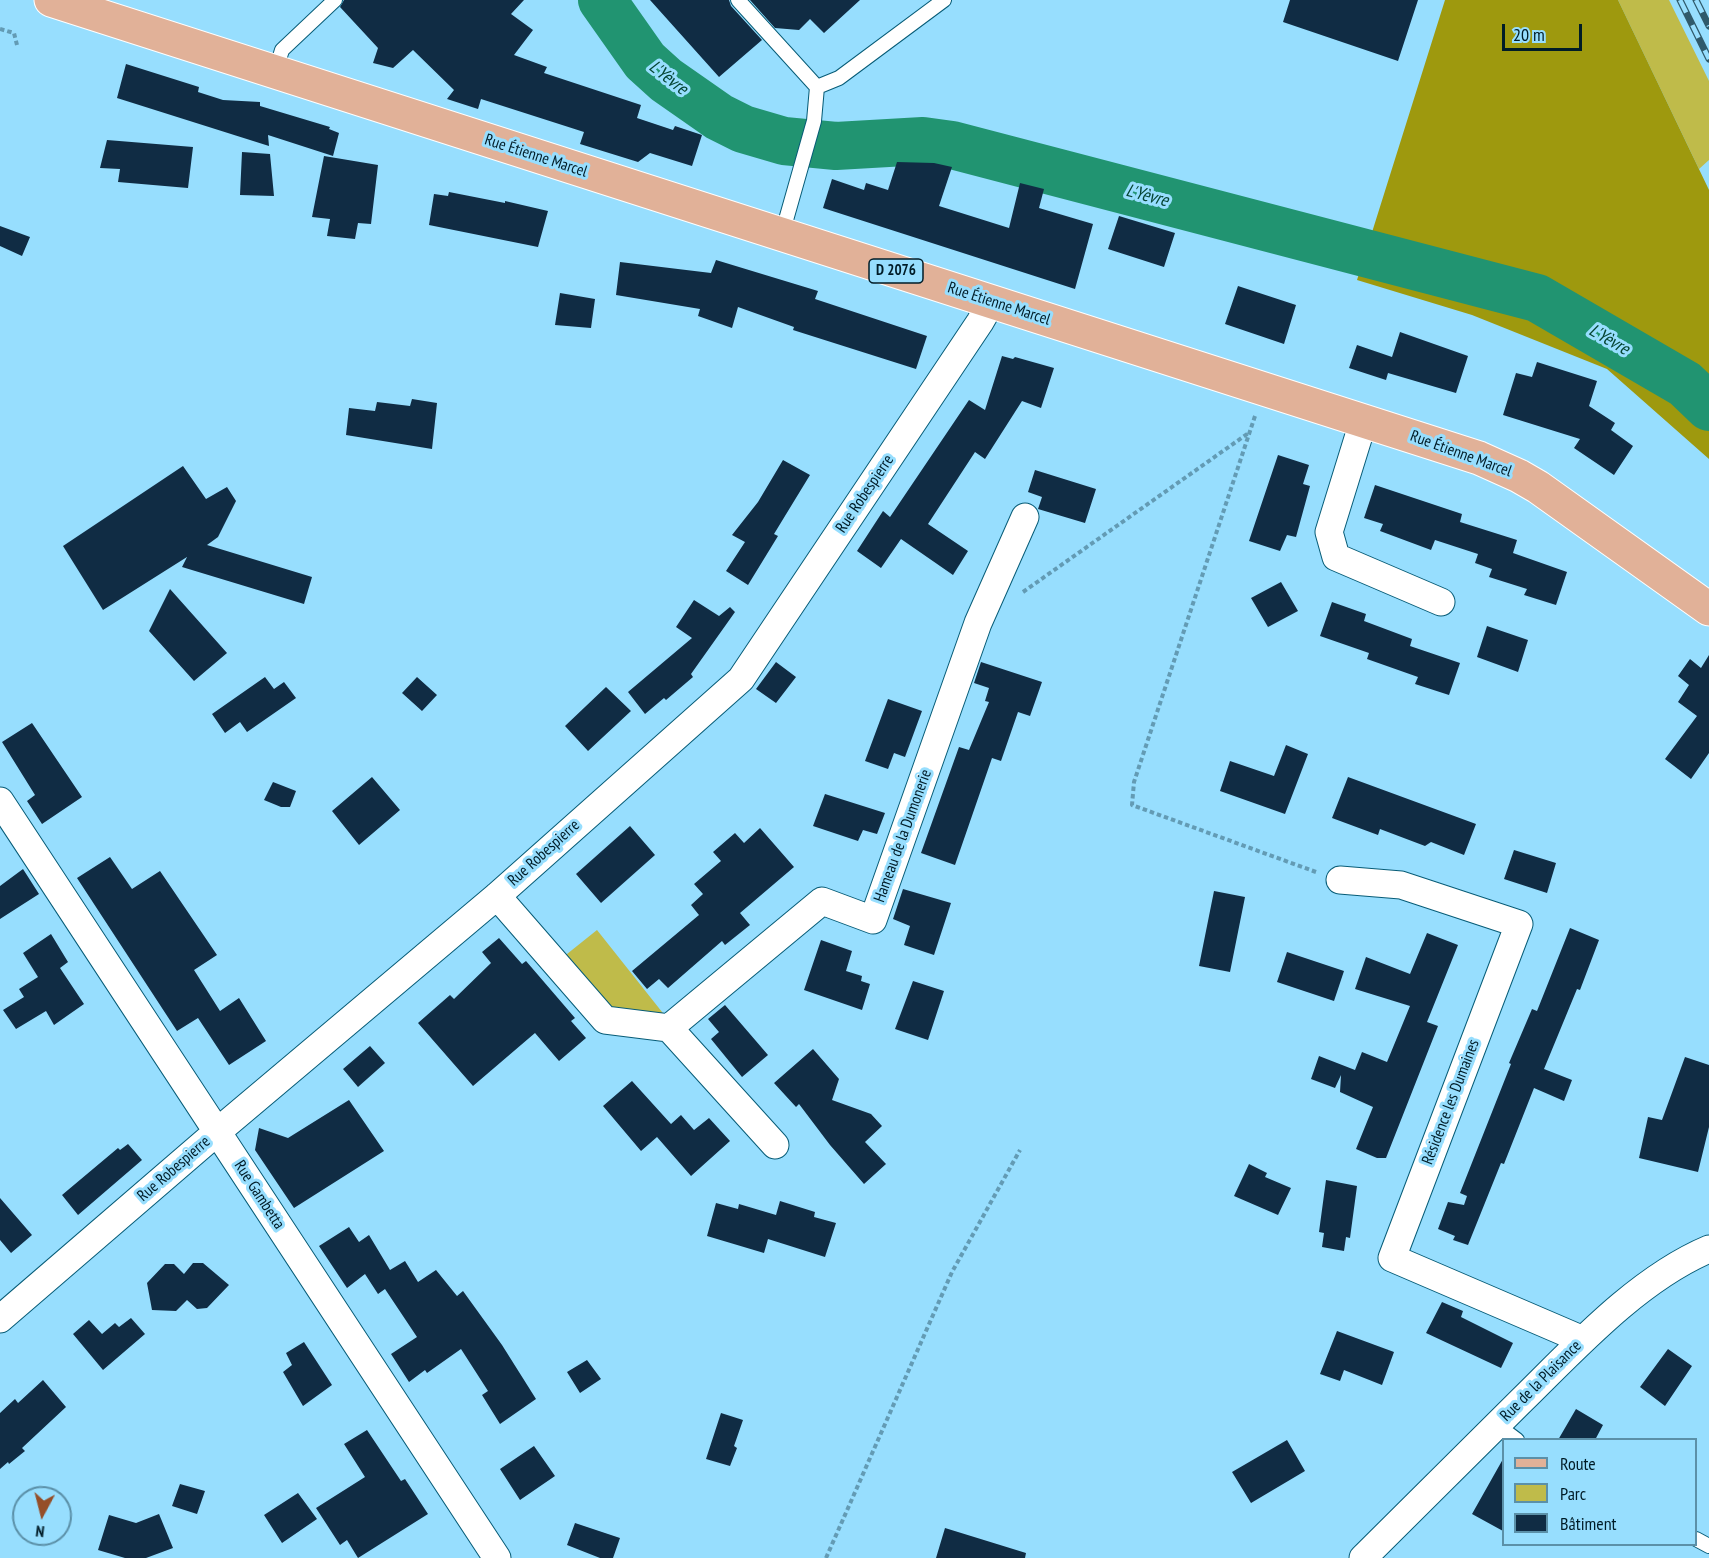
<!DOCTYPE html>
<html>
<head>
<meta charset="utf-8">
<style>
	body { margin:0 }
	#map { position:relative; width:1709px; height:1558px; overflow:hidden; background:#97defe; font-family:"PT Sans Narrow",sans-serif }
	canvas { display:block }
	.legend { position:absolute; left:1502px; top:1438px; width:195px; height:108px; box-sizing:border-box; background:#97defe; border:2px solid #5b90a8; margin:0; padding:8px 10px; list-style:none; font-size:18px; color:#001c27 }
	.legend li { display:flex; align-items:center; gap:12px; height:30px }
	.legend b { width:30px; border:2px solid #5b90a8 }
	.north { position:absolute; left:12px; top:1486px; width:60px; height:60px; box-sizing:border-box; background:#97defe; border:2px solid #5b90a8; border-radius:50%; rotate:187deg; font-size:16px; font-weight:700; line-height:24px; text-align:center; color:#001c27 }
	.north::after { content:''; display:block; margin:auto; width:21px; height:27px; background:#954e28; clip-path:polygon(50% 0,100% 100%,50% 72%,0 100%) }
	.scale { position:absolute; left:1502px; top:24px; width:80px; height:27px; box-sizing:border-box; border:3px solid #001c27; border-top:0; padding-left:8px; font-size:18px; line-height:21px; white-space:nowrap; color:#001c27; -webkit-text-stroke:4px #97defe; paint-order:stroke }
</style>
</head>
<body>
<div id="map">
<canvas width="1709" height="1558"></canvas>
<ul class="legend">
<li><b style="height:8px;background:#e1b198"></b>Route</li>
<li><b style="height:16px;background:#bfbb4a"></b>Parc</li>
<li><b style="height:16px;background:#102c44"></b>Bâtiment</li>
</ul>
<div class="north">N</div>
<div class="scale">20 m</div>
</div>
<script>
const ctx = document.querySelector('canvas').getContext('2d');
ctx.lineJoin = 'round';
function paint(path, color) { ctx.fillStyle = color; ctx.fill(path, 'evenodd'); }
function stroke(path, color, width, dash) { ctx.strokeStyle = color; ctx.lineWidth = width; ctx.lineCap = dash ? 'butt' : 'round'; ctx.setLineDash(dash || []); ctx.stroke(path); }
function write(font, color, halo, rows, align = 'center') {
  ctx.font = font + ' "PT Sans Narrow",sans-serif'; ctx.lineWidth = 6; ctx.setLineDash([]); ctx.textBaseline = 'middle'; ctx.strokeStyle = halo; ctx.fillStyle = color; for (const [text, x, y, turn = 0] of rows) {
    ctx.save(); ctx.translate(x, y); ctx.rotate((+turn || 0) * Math.PI / 180); ctx.textAlign = isNaN(turn) ? turn : align; if (halo) ctx.strokeText(text, 0, 0); ctx.fillText(text, 0, 0); ctx.restore();
  }
}
paint(new Path2D(`
	M1618,0H1669L1709,81V160L1699,169Z
	M597,930L666,1017L613,1015L562,958Z`), '#bfbb4a');
paint(new Path2D(`
	M1445,0H1618L1709,190V459L1607,369L1472,315L1357,280Z`), '#9e990e');
stroke(new Path2D(`
	M602,0L645,61L666,80L719,117L743,129L784,141L836,146L923,141L952,145L1537,298L1685,384L1709,407`), '#219471', 48);
paint(new Path2D(`
	M344,0H524L511,14L533,30L514,55L547,67L544,73L641,105L637,118L673,130L675,126L702,135L692,166L650,153L638,162L580,144L584,132L481,99L478,109L447,99L454,90L413,50L393,68L373,63L378,48L340,7Z
	M650,0H729L731,6L762,40L719,77Z
	M750,0H860L824,33L810,19L799,30L775,28Z
	M1290,0H1418L1398,61L1283,22Z
	M126,64L199,87L198,92L223,100L260,102V106L330,127L329,129L339,133L333,156L268,135L269,146L117,98Z
	M107,140L193,147L188,188L118,182L120,169L100,168Z
	M242,152L270,154L274,196L240,195Z
	M324,156L378,165L371,224L358,223L355,239L327,236L330,219L312,217Z
	M897,162L934,163L952,167L939,206L1009,228L1020,183L1044,189L1039,208L1093,224L1075,289L823,208L832,179L864,190L866,183L888,190Z
	M449,192L505,203V201L548,211L538,247L429,225L434,194L448,196Z
	M1119,216L1175,233L1164,267L1108,249Z
	M0,226L30,237L22,256L0,246Z
	M716,260L818,291L815,299L927,336L916,369L793,330L794,327L738,307L732,328L698,316L700,309L616,295L620,262L711,273Z
	M1238,286L1296,305L1284,344L1225,324Z
	M560,293L595,299L591,328L555,325Z
	M1400,332L1468,356L1456,393L1388,373L1386,380L1349,368L1357,345L1392,357Z
	M1002,356L1013,359L1015,357L1054,368L1041,408L1022,401L985,459L975,452L928,524L968,551L953,575L901,539L881,568L857,551L883,511L890,517L969,400L985,410Z
	M1537,362L1597,381L1589,406L1615,423L1611,430L1633,446L1614,475L1574,448L1580,439L1503,415L1516,373L1532,377Z
	M412,399L437,403L432,449L346,435L349,408L375,411L377,402L410,406Z
	M1278,455L1309,465L1303,484L1310,486L1296,537L1287,535L1280,551L1249,541Z
	M783,460L810,475L774,534L778,536L748,585L726,571L745,542L732,535L758,502Z
	M183,466L206,499L227,487L236,501L218,537L207,545L312,577L304,604L182,567L187,557L103,610L63,546Z
	M1035,470L1096,489L1085,523L1038,509L1042,497L1028,492Z
	M1375,485L1462,514L1460,522L1517,540L1513,553L1567,572L1556,605L1524,595L1527,589L1489,577L1492,569L1475,563L1478,554L1435,540L1431,550L1380,531L1383,524L1364,518Z
	M1281,582L1298,611L1268,627L1251,598Z
	M170,589L227,653L194,681L149,631Z
	M694,600L719,616L730,607L735,612L691,674L693,677L666,700L664,698L645,714L628,692L692,638L676,627Z
	M1332,602L1366,614L1364,621L1412,639L1410,646L1460,663L1449,695L1415,684L1418,677L1367,659L1369,653L1320,636Z
	M1487,626L1528,640L1518,672L1477,657Z
	M1709,655V753L1691,779L1665,759L1697,716L1678,702L1689,685L1678,676L1690,659L1701,668Z
	M776,662L796,677L776,703L756,689Z
	M981,662L1042,682L1030,716L1018,712L1001,761L992,758L955,865L921,853L959,747L969,750L989,702L985,701L989,688L974,683Z
	M265,677L274,689L284,682L296,698L247,732L240,722L225,733L212,714Z
	M417,677L437,695L422,711L402,693Z
	M606,687L631,711L588,751L565,726Z
	M888,699L922,711L905,757L894,753L888,769L865,761Z
	M32,723L82,797L42,824L27,801L35,795L2,742Z
	M1286,745L1308,754L1285,814L1220,791L1230,761L1274,776Z
	M372,777L400,810L359,845L332,811Z
	M1348,777L1476,824L1464,855L1431,842L1425,846L1380,829L1378,835L1332,818Z
	M273,782L296,791L290,807H281L264,800Z
	M825,794L885,813L877,834L863,830L858,841L813,826Z
	M630,826L655,855L601,903L576,874Z
	M760,828L794,867L740,913L750,925L725,945L722,941L668,988L659,979L647,989L632,971L699,915L691,905L703,894L694,884L721,861L713,852L735,833L744,843Z
	M1514,850L1556,863L1547,893L1504,879Z
	M110,857L132,889L160,871L217,955L194,970L220,1011L239,998L266,1041L229,1065L198,1018L177,1031L77,878Z
	M23,869L39,894L0,919V886Z
	M903,889L951,903L934,955L904,945L910,926L893,919Z
	M1214,891L1245,897L1230,972L1199,966Z
	M1570,928L1599,940L1580,990L1577,989L1544,1069L1572,1080L1564,1101L1534,1088L1504,1164L1501,1163L1468,1245L1453,1240L1455,1236L1438,1229L1448,1202L1464,1205L1467,1196L1460,1193L1511,1064L1509,1063L1532,1009L1537,1011Z
	M1427,933L1458,945L1427,1022L1438,1026L1386,1158H1377L1356,1149L1373,1107L1340,1092L1341,1075L1335,1088L1311,1079L1319,1056L1355,1070L1362,1052L1387,1062L1410,1006L1355,989L1366,957L1410,974Z
	M51,934L68,962L60,968L84,1004L54,1025L46,1011L16,1029L3,1010L24,997L19,989L38,977L23,953Z
	M499,938L522,964L526,961L575,1018L571,1021L586,1038L559,1061L535,1033L473,1086L418,1023L450,995L454,999L491,963L482,952Z
	M821,940L852,951L846,971L862,976L861,981L870,984L862,1010L804,990Z
	M1287,952L1344,971L1334,1001L1277,982Z
	M913,981L944,991L928,1040L895,1029Z
	M725,1005L768,1055L742,1077L711,1039L719,1032L708,1019Z
	M370,1046L385,1063L358,1087L343,1069Z
	M813,1049L839,1079L832,1100L871,1114L882,1126L865,1142L886,1164L864,1184L830,1145L799,1104L796,1107L774,1083Z
	M1685,1057L1709,1065V1127L1698,1172L1639,1158L1648,1117L1662,1120Z
	M632,1081L671,1124L681,1115L694,1130L709,1118L730,1141L691,1176L657,1137L641,1151L603,1106Z
	M349,1100L384,1151L294,1208L255,1150L259,1128L288,1138Z
	M128,1144L142,1160L78,1215L62,1195L118,1148L120,1150Z
	M1249,1164L1267,1173L1265,1177L1291,1188L1278,1215L1234,1196Z
	M1326,1180L1357,1186L1350,1238L1346,1237L1344,1251L1322,1247L1324,1233L1319,1232Z
	M0,1198L32,1235L11,1253L0,1240Z
	M780,1201L815,1212L814,1217L836,1223L825,1257L768,1239L764,1253L707,1236L716,1203L738,1209L739,1204L776,1215Z
	M349,1227L359,1242L369,1235L390,1270L405,1261L418,1282L436,1270L457,1296L463,1291L502,1345L536,1399L500,1424L482,1395L488,1391L461,1349L427,1373L425,1370L409,1382L391,1354L417,1337L385,1289L378,1294L365,1274L347,1288L319,1246Z
	M193,1263H203L229,1285L207,1308L197,1309L187,1300L176,1311L152,1310L147,1283L165,1264H174L184,1274Z
	M1442,1302L1463,1311L1461,1317L1513,1343L1501,1368L1426,1333Z
	M131,1318L145,1334L103,1370L73,1334L89,1320L102,1334L115,1323L119,1327Z
	M1337,1331L1394,1352L1382,1385L1344,1370L1340,1381L1320,1374Z
	M304,1342L332,1385L303,1406L283,1372L292,1365L286,1353Z
	M1668,1349L1692,1366L1665,1406L1640,1387Z
	M587,1360L601,1379L580,1393L567,1372Z
	M43,1380L66,1407L22,1448L25,1451L9,1464L8,1462L0,1469V1413L15,1399L18,1403Z
	M1576,1409L1603,1425L1595,1440H1558Z
	M721,1413L743,1420L734,1446L737,1448L730,1466L706,1459Z
	M367,1430L401,1481L405,1479L428,1514L358,1558L347,1540L340,1545L316,1508L365,1477L344,1444Z
	M1287,1440L1305,1471L1251,1503L1232,1472Z
	M534,1446L555,1476L520,1500L500,1469Z
	M1503,1459V1531L1472,1514Z
	M180,1484L205,1491L197,1514L172,1506Z
	M298,1493L317,1519L282,1543L264,1515Z
	M159,1514L173,1548L146,1558H125L98,1550L109,1515L136,1523Z
	M575,1523L620,1538L613,1558H600L567,1545Z
	M945,1528L1026,1553L1025,1558H936Z`), '#102c44');
const service = new Path2D(`
	M738,0L817,87L814,121L782,234
	M275,73L282,50L335,0
	M817,87L839,78L944,0
	M1497,1425L1517,1440
	M1696,1539L1709,1546`);
const minor = new Path2D(`
	M1364,419L1329,532L1336,557L1441,602
	M0,801L497,1558
	M1340,880L1401,885L1519,924L1392,1258L1583,1340
	M497,896L605,1020L669,1028L822,901L873,920L978,623L1025,517
	M669,1028L775,1145
	M0,1319L217,1132L497,896L741,679L980,322L992,301
	M1363,1558C1416,1505 1469,1453 1522,1400C1576,1347 1638,1279 1709,1249`);
const primary = new Path2D(`
	M51,0L1479,458L1519,476L1538,487L1709,609`);
stroke(service, '#075c77', 16);
stroke(minor, '#075c77', 29);
stroke(primary, '#fff', 35);
stroke(new Path2D(`
	M0,29L14,33L17,45
	M1255,416L1134,782L1132,805L1316,872
	M1023,592L1250,432
	M826,1558L952,1272L1020,1150`), '#639bb4', 4, [4.5, 3]);
stroke(service, '#fff', 14);
stroke(minor, '#fff', 27);
stroke(primary, '#e1b198', 33);
const rail = new Path2D(`
	M1680,0L1709,59
	M1696,0L1709,26`);
stroke(rail, '#305a6b', 7);
stroke(rail, '#97defe', 4.5, [14]);
for (const [x, y, w] of [
	[896,271,54]
]) { const box = new Path2D(); box.roundRect(x - w / 2, y - 12, w, 24, 4.5); ctx.fillStyle = '#97defe'; ctx.fill(box); stroke(box, '#001c27', 1.5); }
write('bold 15px', '#001c27', null, [
	["D 2076",896,271]
]);
write('16px', '#001c27', '#97defe', [
	["Rue Étienne Marcel",536,156,18],
	["Rue Étienne Marcel",999,304,18],
	["Rue Étienne Marcel",1461,454,20],
	["Rue Robespierre",865,494,-56],
	["Hameau de la Dumonerie",903,836,-70],
	["Rue Robespierre",544,853,-42],
	["Résidence les Dumaines",1451,1102,-69],
	["Rue Robespierre",174,1169,-41],
	["Rue Gambetta",259,1195,57],
	["Rue de la Plaisance",1541,1381,-45]
]);
write('italic 18px', '#064533', '#97defe', [
	["L'Yèvre",668,78,38],
	["L'Yèvre",1147,196,15],
	["L'Yèvre",1609,340,30]
]);
</script>
</body>
</html>
